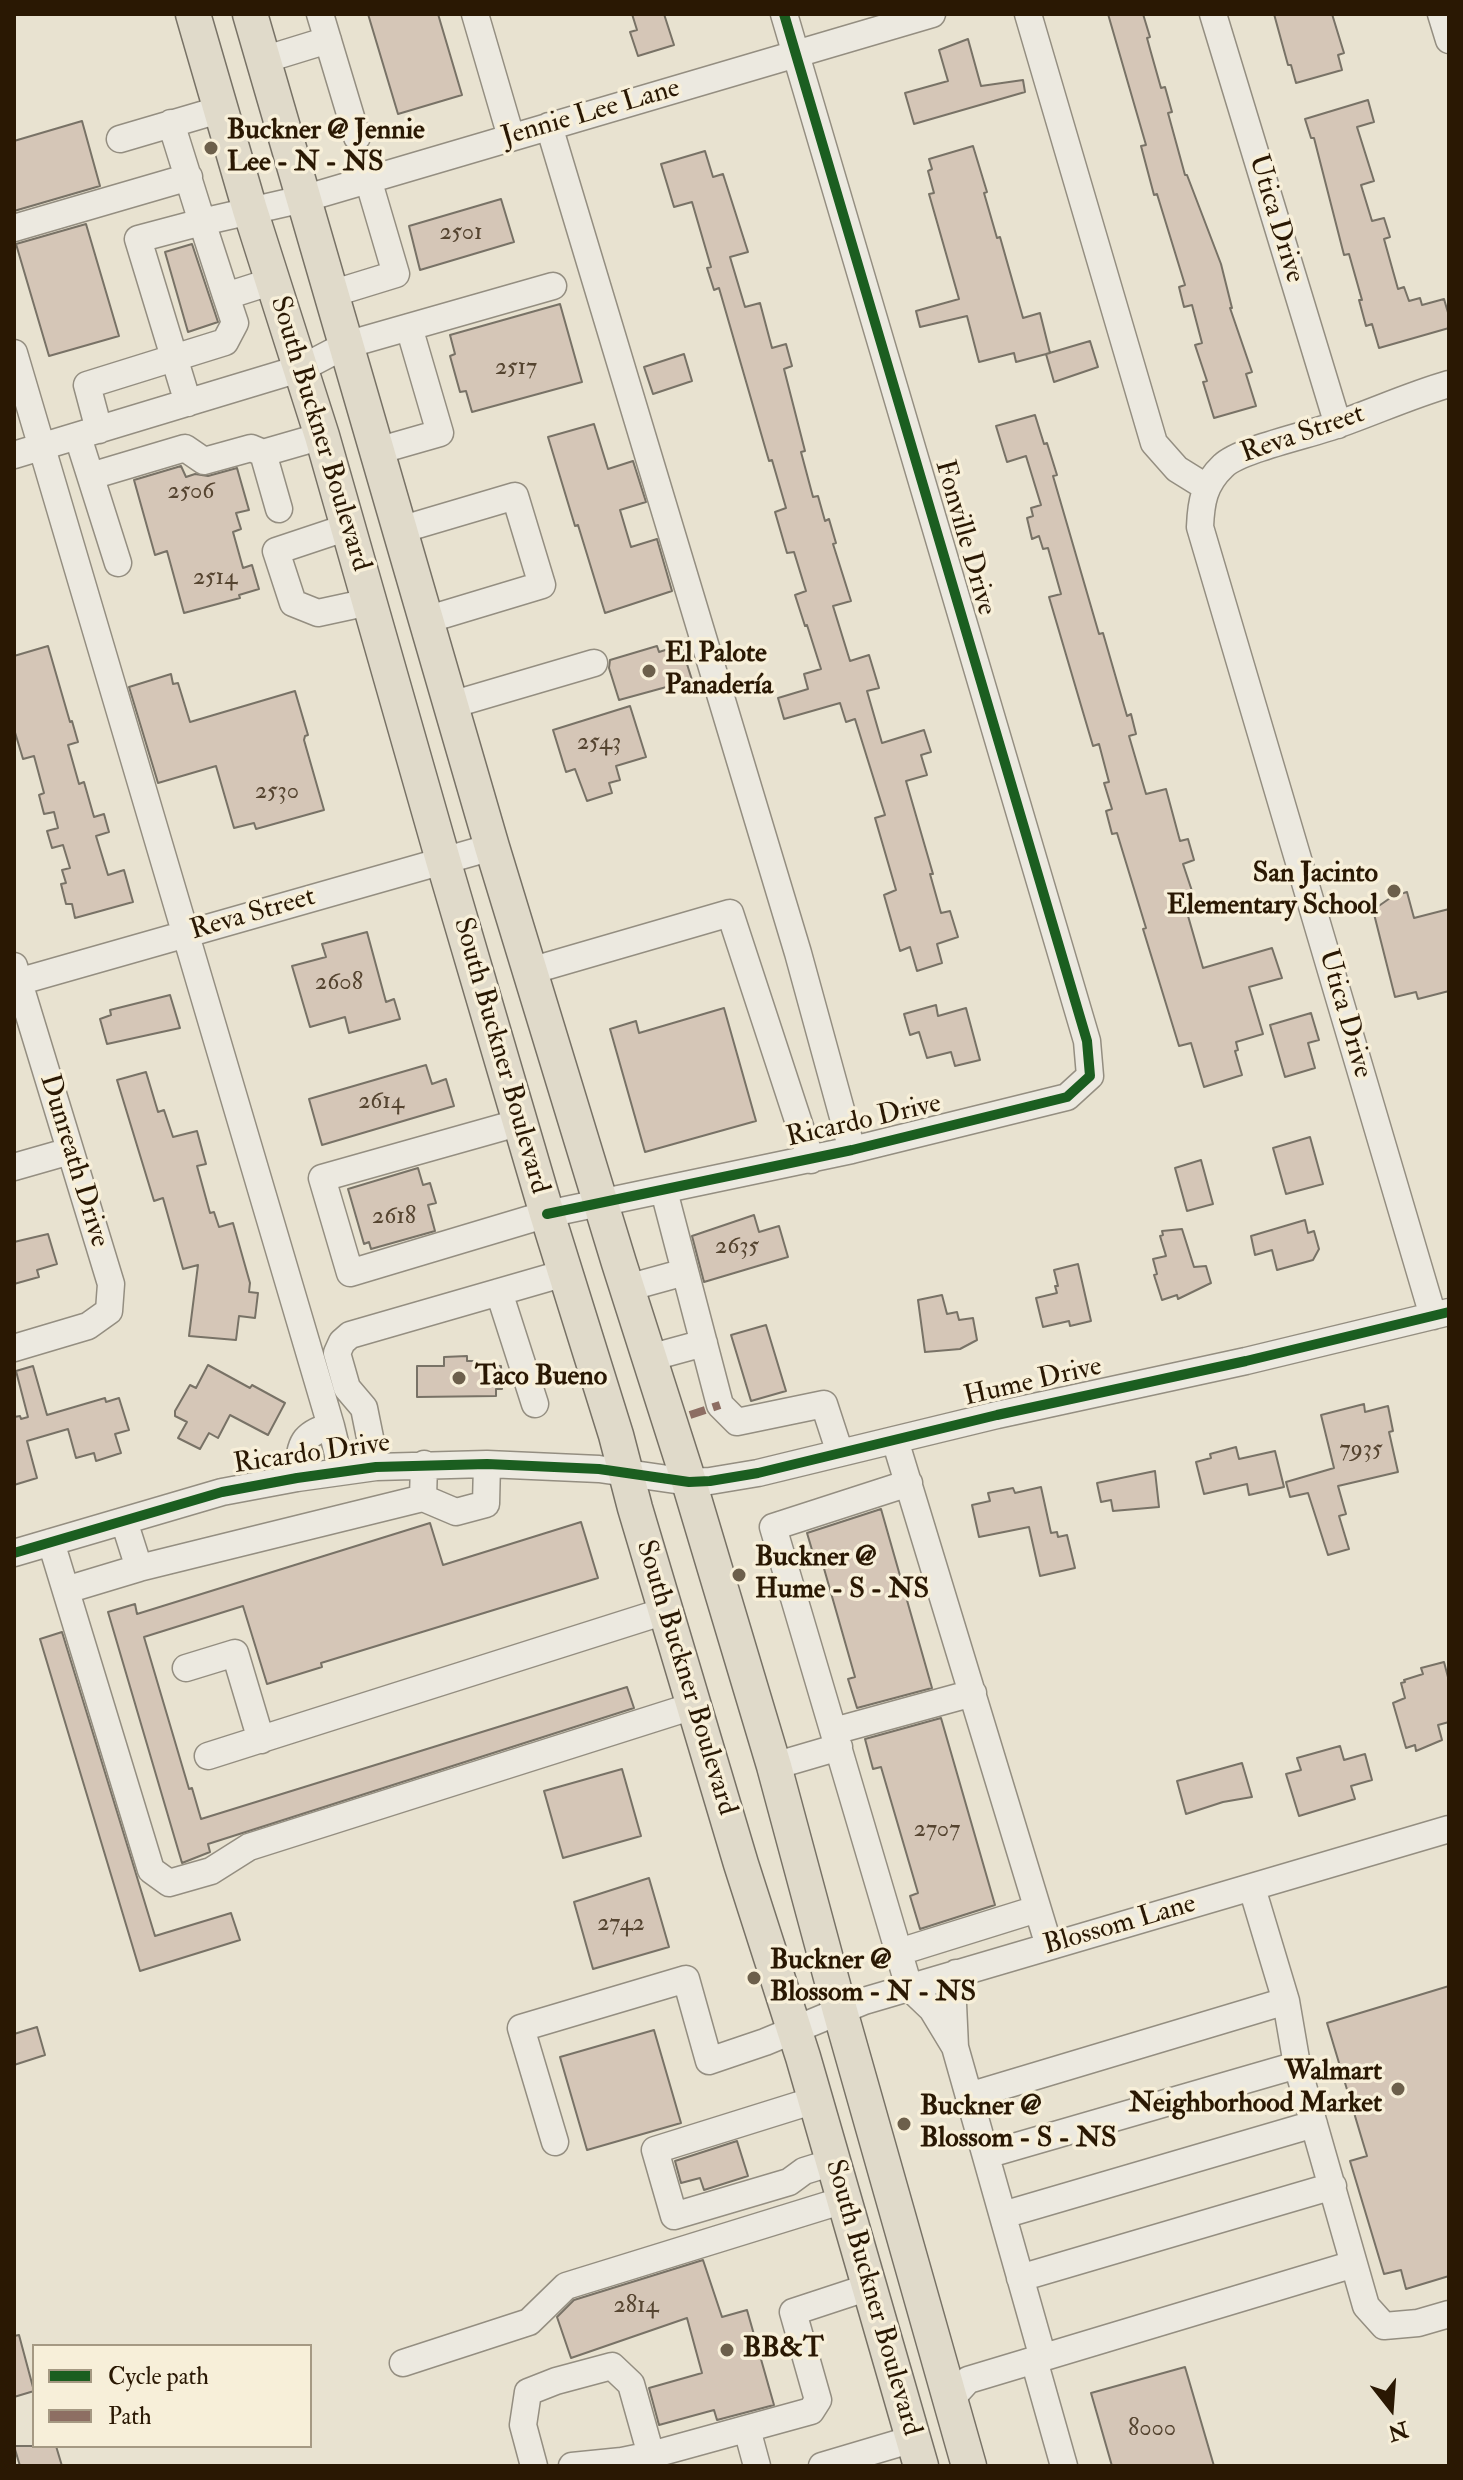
<!DOCTYPE html>
<html>
<head>
<meta charset="utf-8">
<style>
	body { margin:0 }
	#map { position:relative; width:1463px; height:2480px; overflow:hidden; background:#e8e2d0; font-family:"IM FELL Double Pica",serif }
	canvas { display:block }
	.frame { position:absolute; inset:0; border:16px solid #2a1803; pointer-events:none }
	.legend { position:absolute; left:32px; top:2344px; width:280px; height:104px; box-sizing:border-box; background:#f7efd9; border:2px solid #a59983; margin:0; padding:10px 14px; list-style:none; font-size:24px; color:#2a1803 }
	.legend li { display:flex; align-items:center; gap:16px; height:40px }
	.legend b { width:40px; border:2px solid #a59983 }
	.north { position:absolute; left:1351px; top:2368px; width:80px; height:80px; -webkit-text-stroke:6px #f7efd9; paint-order:stroke; rotate:163deg; font-size:22px; font-weight:700; line-height:32px; text-align:center; color:#2a1803 }
	.north::after { content:''; display:block; margin:auto; width:28px; height:36px; background:#2a1803; clip-path:polygon(50% 0,100% 100%,50% 72%,0 100%) }
</style>
</head>
<body>
<div id="map">
<canvas width="1463" height="2480"></canvas>
<div class="frame"></div>
<ul class="legend">
<li><b style="height:10px;background:#1b5e20"></b>Cycle path</li>
<li><b style="height:10px;background:#8d6e63"></b>Path</li>
</ul>
<div class="north">N</div>
</div>
<script>
const ctx = document.querySelector('canvas').getContext('2d');
ctx.lineJoin = 'round';
function paint(path, color) { ctx.fillStyle = color; ctx.fill(path, 'evenodd'); }
function stroke(path, color, width, dash) { ctx.strokeStyle = color; ctx.lineWidth = width; ctx.lineCap = dash ? 'butt' : 'round'; ctx.setLineDash(dash || []); ctx.stroke(path); }
function write(font, color, halo, rows, align = 'center') {
  ctx.font = font + ' "IM FELL Double Pica",serif'; ctx.lineWidth = 7; ctx.setLineDash([]); ctx.textBaseline = 'middle'; ctx.strokeStyle = halo; ctx.fillStyle = color; for (const [text, x, y, turn = 0] of rows) {
    ctx.save(); ctx.translate(x, y); ctx.rotate((+turn || 0) * Math.PI / 180); ctx.textAlign = isNaN(turn) ? turn : align; if (halo) ctx.strokeText(text, 0, 0); ctx.fillText(text, 0, 0); ctx.restore();
  }
}
const building = new Path2D(`
	M368,14H438L462,95L398,114Z
	M632,14H664L674,45L638,56L630,32L637,30Z
	M1108,14H1143L1150,37L1147,38L1150,49L1161,88L1165,87L1172,112L1168,113L1185,175H1187L1221,264L1232,308H1230L1252,372L1246,374L1256,406L1214,418L1203,382L1207,381L1195,345L1202,343L1192,305L1184,307L1179,287L1185,285L1157,194L1154,195L1141,146L1146,145Z
	M1274,14H1332L1344,53L1338,55L1342,70L1296,83L1291,65H1288Z
	M968,39L981,86L1023,80L1025,92L914,124L905,93L948,81L939,50Z
	M1368,100L1374,122L1357,127L1374,181L1361,185L1372,221L1384,218L1390,237L1384,239L1398,289L1404,287L1409,301L1420,298L1422,305L1444,299L1449,316V328L1379,348L1372,324L1366,326L1359,300H1362L1349,254L1344,255L1314,138H1311L1305,119Z
	M82,121L100,186L14,211V141Z
	M973,146L987,192L984,193L997,238L1000,237L1023,318L1040,313L1050,353L1016,362L1014,353L979,362L967,316L920,327L916,311L959,299L929,194L934,193L928,171L932,169L929,159Z
	M705,151L713,177L723,174L748,252L730,257L745,307L760,303L772,348L786,344L792,366L784,369L805,451L801,452L813,497L818,496L825,521L829,519L836,543L833,544L851,601L833,606L850,661L869,655L879,688L867,691L882,743L924,730L931,752L921,755L927,775L906,781L933,874H930L941,913L950,911L958,937L937,944L942,963L917,971L910,947L900,951L884,895L896,890L875,818L885,815L855,719L846,722L840,703L784,719L778,698L808,689L804,674L821,669L807,625L805,626L795,595L806,591L794,552L787,553L775,512L786,508L772,460L769,461L719,288L714,290L707,268L711,267L692,202L674,207L661,164Z
	M501,199L514,242L420,270L409,226Z
	M86,224L119,336L49,356L16,244Z
	M192,244L218,322L188,332L165,252Z
	M560,304L582,382L472,412L466,391L460,392L450,356L455,354L450,335Z
	M1090,341L1098,367L1054,382L1046,354Z
	M684,354L692,381L653,394L644,367Z
	M1035,415L1044,444L1047,443L1057,475L1053,476L1099,634L1103,633L1127,716L1131,714L1136,734L1129,736L1146,794L1166,789L1180,841L1188,839L1194,860L1183,864L1192,891L1182,895L1203,968L1272,948L1282,978L1249,987L1263,1034L1236,1042L1238,1050L1235,1051L1242,1075L1204,1087L1191,1043L1179,1046L1143,929L1146,928L1117,833L1112,834L1106,811L1112,809L1104,783L1109,782L1099,744L1093,746L1049,597L1061,594L1048,548L1043,549L1039,536L1032,539L1027,518L1033,516L1031,508L1041,505L1026,456L1007,462L996,426Z
	M594,424L608,469L633,461L646,502L620,510L631,547L657,539L672,591L605,613L578,525L575,526L548,437Z
	M181,466L186,477L195,474L208,476L237,468L249,510L236,513L241,529L233,532L243,568L252,565L259,589L239,595L240,598L184,613L167,551L155,555L134,480Z
	M681,645L692,680L619,700L609,668L610,660L657,646L659,652Z
	M48,646L70,722L72,721L78,742L68,745L79,784L84,782L94,817L104,814L109,832L96,836L108,875L124,870L133,902L75,918L72,904H66L61,884L66,883L62,870L70,868L63,845L52,848L47,831L58,828L54,812L44,814L39,795L44,793L34,756L23,759L14,729V656Z
	M171,674L173,684L178,683L190,722L295,691L308,735L305,736L304,740L324,810L256,829L254,823L234,828L216,766L158,783L129,687Z
	M630,706L646,757L616,766L620,780L609,783L612,793L587,801L575,769L566,772L553,730Z
	M1407,892L1414,918L1449,909V991L1418,999L1416,992L1395,997L1373,910L1393,896Z
	M367,932L386,1002L394,999L400,1019L349,1033L345,1017L310,1027L292,966L326,957L322,944Z
	M170,995L180,1028L107,1044L100,1019L111,1015L110,1010Z
	M936,1005L938,1016L966,1008L980,1060L955,1066L951,1052L927,1058L919,1032L910,1035L904,1014Z
	M724,1008L756,1121L645,1152L610,1029L636,1021L639,1033Z
	M1311,1013L1319,1040L1308,1043L1315,1068L1285,1077L1270,1025Z
	M426,1065L432,1084L446,1079L454,1106L322,1145L309,1099Z
	M146,1072L158,1112L164,1110L173,1137L197,1131L206,1164L197,1166L210,1213L214,1212L219,1227L233,1223L250,1283L249,1292L258,1293L255,1318L239,1316L236,1340L189,1336L198,1265L183,1269L163,1198L154,1201L117,1080Z
	M1310,1137L1323,1184L1286,1194L1273,1148Z
	M1201,1160L1213,1204L1187,1211L1175,1168Z
	M418,1168L423,1185L430,1183L436,1203L428,1205L435,1231L371,1249L369,1242L364,1244L348,1189Z
	M754,1215L759,1232L779,1226L788,1257L704,1282L692,1236Z
	M1305,1220L1308,1233L1314,1231L1319,1249L1313,1260L1277,1270L1272,1250L1255,1255L1251,1236Z
	M1182,1229L1194,1267L1206,1266L1211,1283L1178,1299L1177,1295L1162,1300L1154,1275L1157,1274L1153,1259L1166,1256L1160,1236L1163,1235L1162,1231Z
	M48,1234L57,1264L37,1270L39,1277L14,1284V1242Z
	M1078,1264L1091,1321L1070,1326L1069,1321L1043,1327L1036,1298L1057,1293L1055,1286H1058L1054,1270Z
	M942,1295L947,1314L957,1312L959,1320L973,1318L977,1340L960,1349L925,1352L918,1300Z
	M766,1325L786,1391L751,1401L731,1335Z
	M467,1356V1361H495V1366H501L502,1389H496V1396L417,1397V1366H444V1357Z
	M208,1365L250,1388L252,1385L285,1403L268,1435L230,1415L218,1438L209,1433L200,1449L178,1438L187,1422L175,1416V1411L190,1385L196,1388Z
	M33,1366L47,1415L105,1398L106,1402L119,1398L129,1430L115,1434L121,1453L96,1461L94,1453L76,1458L68,1429L27,1441L37,1478L14,1485V1417L20,1416L21,1419L28,1417L16,1371Z
	M1364,1404L1365,1412L1388,1406L1393,1431L1389,1432L1398,1472L1338,1486L1346,1514L1339,1516L1349,1549L1328,1555L1308,1493L1290,1497L1286,1482L1334,1468L1321,1415Z
	M1236,1447L1239,1459L1275,1451L1284,1487L1249,1495L1247,1484L1204,1494L1196,1462L1211,1458L1210,1454Z
	M1155,1471L1159,1507L1113,1511L1111,1500L1101,1502L1097,1483Z
	M1041,1487L1051,1533L1057,1532L1058,1537L1067,1535L1075,1568L1040,1576L1029,1527L979,1537L972,1505L990,1501L988,1493L1013,1488L1015,1493Z
	M881,1509L932,1688L857,1708L848,1679L855,1677L821,1558L815,1560L807,1533Z
	M581,1522L598,1578L321,1663L322,1667L267,1684L243,1606L144,1637L189,1789L192,1788L201,1819L627,1687L634,1708L208,1844L210,1852L182,1863L108,1612L135,1604L137,1614L430,1523L443,1565Z
	M62,1632L155,1936L231,1913L240,1940L140,1971L40,1639Z
	M1444,1662L1449,1681V1722L1438,1725L1442,1740L1416,1751L1415,1745L1406,1748L1393,1703L1405,1698L1401,1683L1405,1682L1404,1680L1423,1674L1421,1668Z
	M941,1718L995,1905L920,1929L910,1896L918,1893L881,1767L873,1769L865,1739Z
	M1340,1746L1344,1760L1365,1754L1372,1780L1351,1786L1355,1799L1299,1816L1286,1774L1301,1770L1297,1758Z
	M1242,1763L1252,1797L1223,1802L1186,1814L1177,1781Z
	M622,1769L641,1836L563,1858L544,1791Z
	M649,1878L669,1947L593,1969L574,1902Z
	M1449,1986V2276L1406,2289L1401,2270L1384,2274L1350,2161L1367,2156L1327,2023Z
	M37,2027L45,2055L14,2065V2034Z
	M654,2030L681,2123L587,2150L560,2057Z
	M737,2141L748,2176L704,2190L700,2178L681,2183L675,2161Z
	M703,2260L722,2317L747,2310L774,2405L717,2420L714,2410L659,2425L649,2388L702,2373L687,2318L571,2358L557,2317L574,2300Z
	M19,2335L34,2391L14,2397V2336Z
	M1185,2367L1214,2466H1112L1091,2393Z
	M14,2446H56L62,2466H20Z`);
paint(building, '#d5c6b7');
stroke(building, '#787266', 2);
const minor = new Path2D(`
	M320,14L357,137
	M475,14L511,137
	M1028,14L1154,443L1177,469L1206,487
	M1213,14L1338,425
	M1441,14L1449,40
	M263,60L328,40
	M171,123L202,222L138,239L188,403
	M549,126L798,953L852,1150
	M120,139L222,109
	M14,228L189,177
	M273,281L226,296L202,222L303,199L932,14
	M331,294L396,274L368,179
	M14,353L331,1426
	M99,430L87,385L225,342L235,323L226,296
	M78,437L118,563
	M377,451L440,433L409,327
	M14,455L302,368L346,345L553,286
	M91,476L185,448L204,461L251,448L263,453
	M279,509L263,453L322,436
	M348,527L276,551L293,603L318,613L369,602
	M400,530L515,496L542,585L426,620
	M451,705L594,663
	M14,966L111,1284L109,1311L88,1326L14,1348
	M530,971L730,913L811,1160
	M14,983L492,847
	M521,1122L322,1178L350,1273L547,1214L852,1150L1067,1097L1090,1076L1087,1041L784,14
	M14,1167L70,1151
	M664,1191L720,1405L737,1422L824,1404L840,1453
	M627,1288L685,1272
	M499,1292L535,1404
	M1433,1316L1200,527C1201,502 1204,484 1223,466C1240,449 1313,434 1339,424C1376,411 1411,395 1449,384
	M649,1358L704,1343
	M895,1440L1049,1946
	M376,1467L364,1408L347,1388L337,1353L342,1342L350,1335L565,1273
	M297,1478C301,1447 298,1435 331,1426L342,1471
	M909,1483L773,1527L909,1987L932,2009L955,2047L953,2004L956,1973
	M423,1498L456,1512L486,1504L487,1464
	M124,1521L139,1568L423,1498L424,1464
	M51,1542L151,1870L169,1883L211,1871L249,1847L693,1706
	M14,1553L222,1492L297,1478L376,1467L487,1464L599,1469L689,1482L710,1481L758,1473L997,1415L1246,1361L1449,1312
	M66,1590L139,1568
	M186,1668L235,1653L261,1740
	M834,1731L973,1693
	M208,1756L665,1611
	M774,1766L839,1747
	M1252,1888L1286,2001L1297,2065L1354,2264
	M899,1952L1037,1909
	M955,2047L1043,2358
	M969,2096L1286,2001
	M815,2100L655,2150L674,2216L789,2182L804,2171L833,2162
	M555,2142L521,2028L686,1979L709,2061L765,2042L864,2001L1449,1829
	M986,2155L1297,2065
	M1003,2215L1314,2124
	M1020,2278L1333,2186
	M1034,2360L1064,2466
	M403,2363L529,2322L566,2286L844,2200
	M949,2401L968,2380L1354,2264L1366,2306L1384,2326L1418,2323L1449,2314
	M747,2429L757,2466
	M534,2466L523,2425L528,2392L556,2381L612,2366L631,2384L651,2455
	M572,2466L622,2461L651,2455L811,2411L818,2400L793,2312L869,2287
	M822,2466L913,2439`);
const major = new Path2D(`
	M193,14L250,210L322,436L443,860L547,1214L616,1435L635,1508L741,1864L803,2057L921,2466
	M250,14L492,847L619,1263L689,1482L774,1766L840,2011L969,2466`);
stroke(minor, '#948e81', 29);
stroke(major, '#787266', 37);
stroke(minor, '#ece9e0', 26);
stroke(major, '#e0daca', 34);
stroke(new Path2D(`
	M690,1415L720,1405`), '#8d6e63', 8, [16, 8]);
stroke(new Path2D(`
	M547,1214L852,1150L1067,1097L1090,1076L1087,1041L784,14
	M14,1553L222,1492L297,1478L376,1467L487,1464L599,1469L689,1482L710,1481L758,1473L997,1415L1246,1361L1449,1312`), '#1b5e20', 10);
for (const [x, y, r, color] of [
	[211,148,8,"#6c5f4b"],
	[649,671,8,"#6c5f4b"],
	[1394,891,8,"#6c5f4b"],
	[459,1378,8,"#6c5f4b"],
	[739,1575,8,"#6c5f4b"],
	[754,1978,8,"#6c5f4b"],
	[1398,2089,8,"#6c5f4b"],
	[904,2124,8,"#6c5f4b"],
	[727,2350,8,"#6c5f4b"]
]) { const dot = new Path2D(); dot.arc(x, y, r, 0, 2 * Math.PI); ctx.fillStyle = color; ctx.fill(dot); stroke(dot, '#f7efd9', 3); }
write('24px', '#554430', null, [
	["2501",461,234],
	["2517",516,369],
	["2506",191,493],
	["2514",215,579],
	["2543",599,744],
	["2530",277,793],
	["2608",339,984],
	["2614",381,1103],
	["2618",394,1218],
	["2635",737,1248],
	["7935",1361,1451],
	["2707",937,1831],
	["2742",621,1925],
	["2814",636,2307],
	["8000",1152,2430]
]);
write('28px', '#2a1803', '#f7efd9', [
	["Jennie Lee Lane",591,114,-16],
	["Utica Drive",1275,219,73],
	["South Buckner Boulevard",319,434,73],
	["Reva Street",1303,435,-19],
	["Fonville Drive",964,538,74],
	["Reva Street",253,915,-16],
	["Utica Drive",1344,1014,74],
	["South Buckner Boulevard",500,1056,74],
	["Ricardo Drive",864,1122,-13],
	["Dunreath Drive",73,1161,73],
	["Hume Drive",1033,1383,-13],
	["Ricardo Drive",312,1455,-8],
	["South Buckner Boulevard",685,1678,73],
	["Blossom Lane",1120,1926,-16],
	["South Buckner Boulevard",872,2298,74]
]);
write('bold 28px', '#2a1803', '#f7efd9', [
	["Buckner @ Jennie",227,132],
	["Lee - N - NS",227,164],
	["El Palote",665,655],
	["Panadería",665,687],
	["San Jacinto",1378,875,"right"],
	["Elementary School",1378,907,"right"],
	["Taco Bueno",475,1378],
	["Buckner @",755,1559],
	["Hume - S - NS",755,1591],
	["Buckner @",770,1962],
	["Blossom - N - NS",770,1994],
	["Walmart",1382,2073,"right"],
	["Neighborhood Market",1382,2105,"right"],
	["Buckner @",920,2108],
	["Blossom - S - NS",920,2140],
	["BB&T",743,2350]
], 'left');
</script>
</body>
</html>
